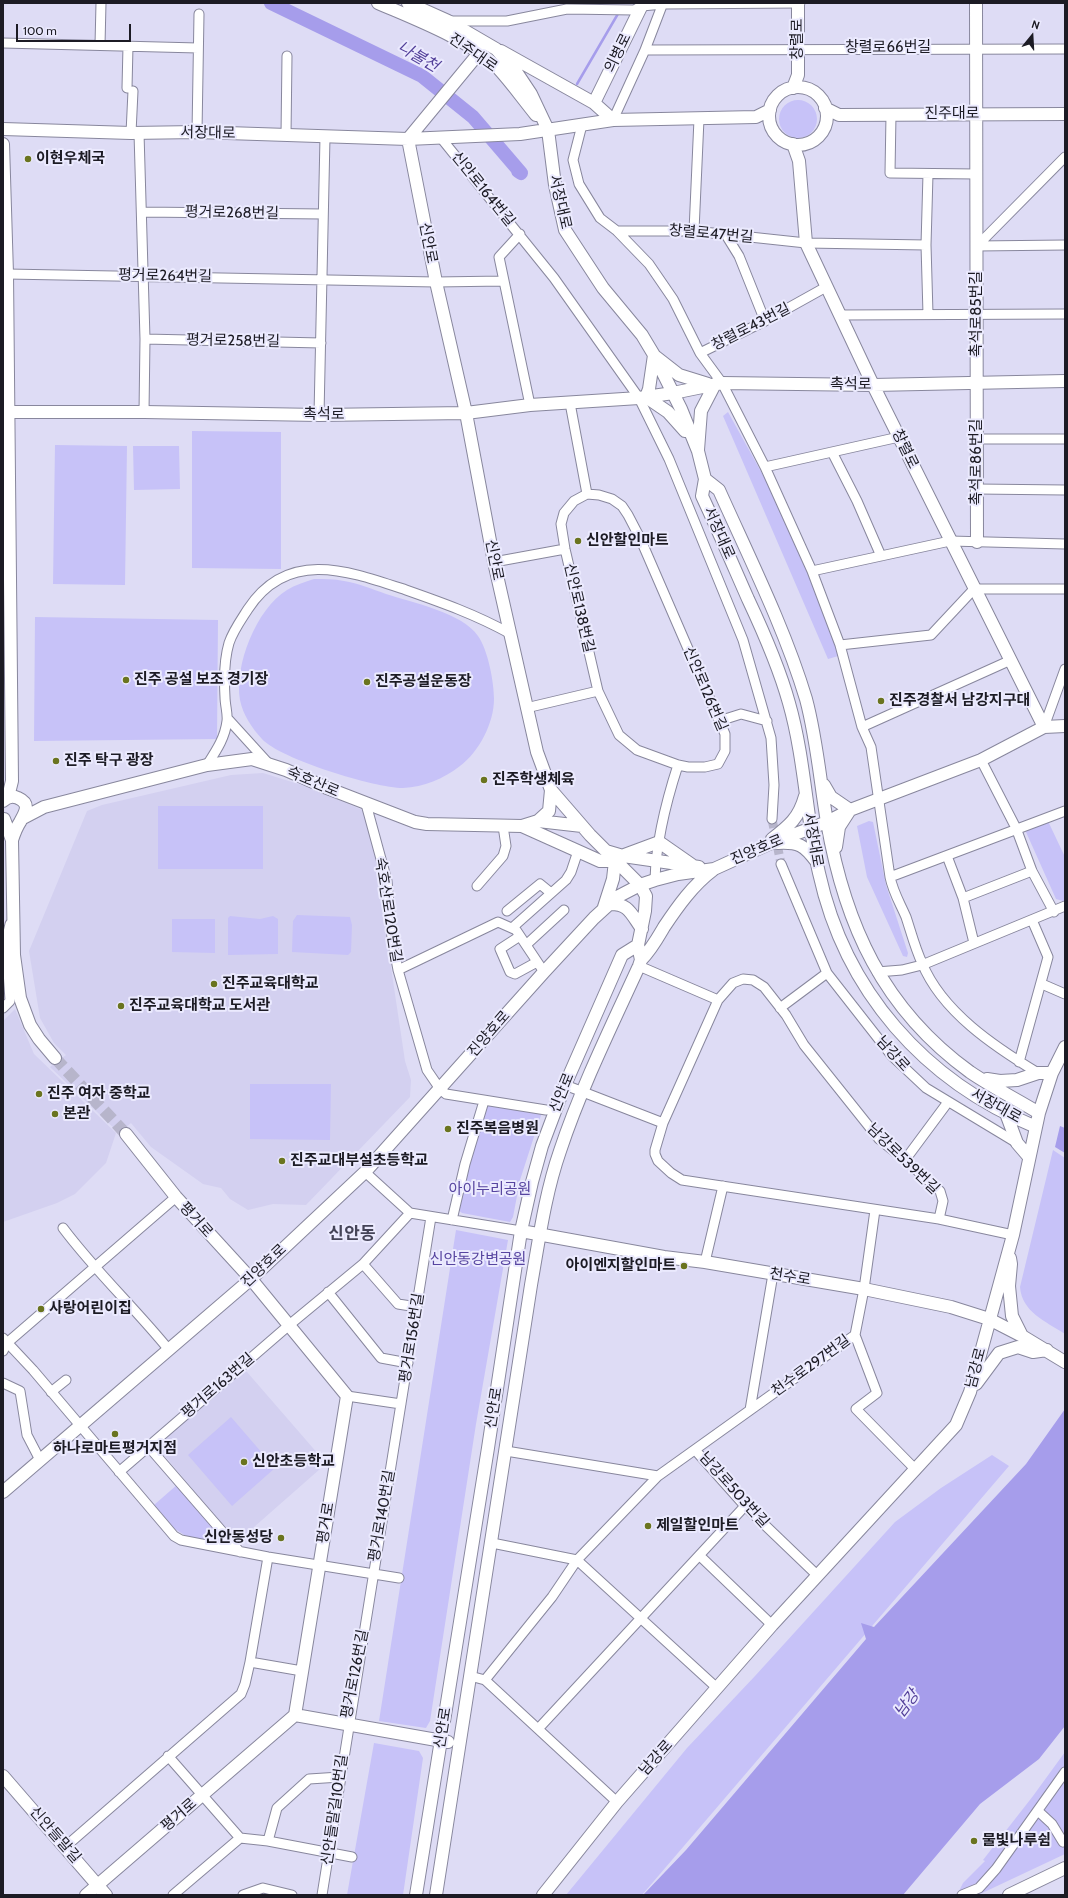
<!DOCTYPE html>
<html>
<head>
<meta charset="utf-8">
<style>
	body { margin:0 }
	#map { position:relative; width:1068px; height:1898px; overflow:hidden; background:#dedcf5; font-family:Cabin,sans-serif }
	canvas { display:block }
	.frame { position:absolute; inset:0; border:4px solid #1c1b24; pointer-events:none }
	.north { position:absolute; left:1012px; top:16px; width:40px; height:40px; -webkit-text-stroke:3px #ebeafe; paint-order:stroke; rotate:18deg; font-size:11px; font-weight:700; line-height:16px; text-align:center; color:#1c1b24 }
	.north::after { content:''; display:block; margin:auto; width:14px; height:18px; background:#1c1b24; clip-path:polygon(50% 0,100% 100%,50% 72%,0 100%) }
	.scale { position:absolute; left:16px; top:24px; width:115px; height:18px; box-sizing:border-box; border:2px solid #1c1b24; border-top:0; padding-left:5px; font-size:12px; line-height:14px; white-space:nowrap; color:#1c1b24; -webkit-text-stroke:3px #ebeafe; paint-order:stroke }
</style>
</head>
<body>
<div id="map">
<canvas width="1068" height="1898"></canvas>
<div class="frame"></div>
<div class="north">N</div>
<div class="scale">100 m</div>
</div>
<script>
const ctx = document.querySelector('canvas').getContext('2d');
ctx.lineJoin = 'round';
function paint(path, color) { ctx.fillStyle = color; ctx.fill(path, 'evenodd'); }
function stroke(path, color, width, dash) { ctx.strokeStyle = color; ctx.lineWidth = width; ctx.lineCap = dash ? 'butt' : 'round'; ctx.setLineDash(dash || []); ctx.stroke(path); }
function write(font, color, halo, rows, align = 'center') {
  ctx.font = font + ' Cabin,"Noto Sans KR",sans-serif'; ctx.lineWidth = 4; ctx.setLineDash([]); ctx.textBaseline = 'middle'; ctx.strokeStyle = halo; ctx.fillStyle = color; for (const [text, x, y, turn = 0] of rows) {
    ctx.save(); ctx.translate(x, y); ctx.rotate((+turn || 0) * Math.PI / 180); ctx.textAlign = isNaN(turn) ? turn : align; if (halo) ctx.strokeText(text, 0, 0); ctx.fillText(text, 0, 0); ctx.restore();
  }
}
paint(new Path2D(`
	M263,773L308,787L367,812L381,877L386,934L405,1061L411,1080L410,1097L306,1205L273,1204L248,1210L230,1199L221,1188L203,1184L151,1147L131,1123L119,1133L50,1067L66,1055L54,1043L40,1018L29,951L87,811L102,805L231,775Z
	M15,1009L34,1054L116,1133L106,1163L75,1194L57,1203L3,1222V1021Z
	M241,1370L247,1372L319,1455L320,1469L237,1542L159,1449V1441Z`), '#d3d0f0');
paint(new Path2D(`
	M779 119a19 19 0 1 1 38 0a19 19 0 1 1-38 0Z
	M728,412L795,533L845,654L828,659L723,416Z
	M192,431L281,432V569L192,568Z
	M55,445L127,446L125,585L53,584Z
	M133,446H179L180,489L134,490Z
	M314,579C324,579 334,579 344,581C358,583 372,589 386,594C411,602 463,613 478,636C488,650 494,682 494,699C494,723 479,752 460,766C443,779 424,787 403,788C375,788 280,759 262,739C252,728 243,715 240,700C234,666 256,609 287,590C295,585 305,582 314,579Z
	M35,617L218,620L217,739L34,741Z
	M158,806H263V869H158Z
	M1047,819L1065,857V900L1063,901L1056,899L1026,832L1028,826Z
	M869,821L873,822L886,885L908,953L907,957L903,956L867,877L857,826Z
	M297,915L350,917L352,925L351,952L348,955L292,952L293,921Z
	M230,916L260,919L273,916L278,919V954L228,955V918Z
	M172,919H215V953L172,952Z
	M250,1084H331L330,1140L250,1139Z
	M488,1103L542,1112L520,1180L513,1217L510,1222L462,1213L457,1209L470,1160Z
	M1053,1150L1065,1158V1334C1045,1321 1022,1312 1020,1287Z
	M456,1230L508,1240L476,1424L430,1721L426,1728L379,1721Z
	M231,1417L275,1468L232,1506L188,1455Z
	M992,1455L1009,1466L642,1895H566L687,1748L755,1676L895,1522L941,1488Z
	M178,1484L226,1539L221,1544L186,1536L175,1529L154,1505Z
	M374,1743L419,1751L423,1758L403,1895H347Z
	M1065,1752V1854L978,1895H957L963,1883L985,1861L983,1860L1033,1796Z`), '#c7c2f8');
paint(new Path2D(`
	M1060,1126L1065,1128V1153L1055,1147Z
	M1065,1409V1726L1039,1759L980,1804L903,1895H643L686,1850L866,1639L861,1623L874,1627L1026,1464Z`), '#a69deb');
stroke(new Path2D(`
	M577,84L619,12`), '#a69deb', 2.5);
stroke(new Path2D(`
	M271,3L422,76L473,117L521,173L518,171`), '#a69deb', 14);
stroke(new Path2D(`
	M772,819L781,864`), '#b7b5cb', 9, [9, 4.5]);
stroke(new Path2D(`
	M55,1058L126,1134`), '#b7b5cb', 12, [12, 6]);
const street = new Path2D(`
	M448,21H507L567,9L634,10L642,6L663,4L800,3
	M3,43L198,48
	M100,45L101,3
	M645,50L1065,49
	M127,88L128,46
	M891,115L890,173L976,174
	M613,120L645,50L663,3
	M582,125L573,160L579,184L600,218L617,231L649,264L673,299L700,353L722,383L765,467L812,571L840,645L862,727L871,747L890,877C893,892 900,903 906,917C911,932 915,948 922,963C942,1012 995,1047 1038,1073
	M197,132L199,14
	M131,133L133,91
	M139,133L145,339L144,412
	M286,135L287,56
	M441,138L554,278L639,398L669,459L743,640L771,738L774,785L772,819
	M142,212L323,214
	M617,231H694L806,243L926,245
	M694,231L699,119
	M520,234L499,257L530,405
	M726,235L739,256L765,321
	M977,246L1065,157
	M977,246L1065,245
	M7,274L436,282L503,281
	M928,314L926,245L928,174
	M840,315L1065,314
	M145,339L321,343
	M700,353L765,321L826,287
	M570,403L587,494
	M319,415L325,137
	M977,439H1065
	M832,452L857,501L881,556
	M765,467L899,437
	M977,489L1065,490
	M587,494L599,495L612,499L622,506L628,515L640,538L725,734V751L718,764L705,767H688L678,765L637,750L619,735L598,691L565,549L561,524L564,513L574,501Z
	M494,562L565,549
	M812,571L950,541L1065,544
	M840,645L931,635L974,589H1065
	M526,708L598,691
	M228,719L268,763
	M719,721L741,714L767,721
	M862,727L1011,660
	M1044,727L1065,669
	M981,760L1016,828L1032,871L1054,912
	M207,765C216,751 225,738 227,721C228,714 225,705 225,697C224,680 224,660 229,643C233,631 241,620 248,609C288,548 349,571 406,590C443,603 474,614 509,633
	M366,804L387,881L392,938L398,970L427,1070L440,1089L446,1094L546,1110
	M947,856L963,898L974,943
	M781,864L827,973L892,1056L926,1088L1017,1143
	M890,877L1065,811
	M655,880C656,841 666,802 678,765
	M477,886L503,856L506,846L503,826
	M963,898L1032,871
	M507,911L540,884L551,893
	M512,928L566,880L571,872L578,851
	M520,936L500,949L510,972L515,974L537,962
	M526,945L564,910
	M639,966L718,1000
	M398,970L498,922L516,930L544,972
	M877,972L902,970L922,965L1065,906
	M1042,984L1065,994
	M3,1008L10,1001L6,941L10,924
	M780,1008L827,973
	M1019,1062L1048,957L1032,920
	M565,1085L663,1123
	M905,1160L948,1102
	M365,1172L410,1213L521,1231
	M939,1219L943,1201L940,1191L905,1160L879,1139L804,1045L786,1015L764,987L753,980L743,979L733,983L718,1000L663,1123L655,1150V1154L658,1161L671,1173L682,1180L939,1219L1013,1235
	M452,1220L465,1164L484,1101
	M63,1228C96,1272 135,1308 169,1350
	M705,1262L723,1186
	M363,1264L398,1304L417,1307
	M328,1292L381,1358L408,1363
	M855,1335L877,1393L856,1409L916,1470
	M3,1338L33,1370L174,1536L181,1540L268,1557L399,1578
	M3,1351L7,1343L176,1197
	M3,1383L20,1391L27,1435L40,1460
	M51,1392L66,1380
	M347,1396L401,1404
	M750,1410L773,1274
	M148,1446L240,1552
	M506,1451L658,1476L855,1335L864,1289L875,1210
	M696,1451L745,1506L818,1576
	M119,1472L288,1326L363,1264L410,1213
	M492,1543L577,1560
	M700,1556L772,1625
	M577,1560L717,1688
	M250,1662L302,1671
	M470,1676L485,1680L552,1597L577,1560L658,1476
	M485,1680L617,1802
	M538,1729L745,1506
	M168,1756L240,1838L268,1841L352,1857
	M1038,1811L1052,1824L1063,1842L1065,1841
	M268,1841L277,1808L309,1779L340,1777
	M65,1847L241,1694L245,1684L250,1662L268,1557
	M173,1895L240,1838
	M243,1895L263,1888L292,1895
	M322,1895L431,1217
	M962,1895L979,1888L996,1869L1065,1772`);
const secondary = new Path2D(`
	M378,3C415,19 468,39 497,67C511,82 523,99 536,115
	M408,3L448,21L496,49L515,70L531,94L548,130L555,185L565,230L603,288L642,335L654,355L681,409L698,451L705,479L702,496C718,530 733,565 748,599C764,633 779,667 789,703C805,759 806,817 819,873C845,991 924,1081 1036,1127
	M976,3L977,542
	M501,51L594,103L613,120
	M769 116a29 29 0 1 1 58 0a29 29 0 1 1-58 0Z
	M793,88L798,75V3
	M594,103L643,3
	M825,108L839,115L1065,114
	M3,129L131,133L197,132L408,139L520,134L613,120L756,117L770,110
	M3,144L7,274L12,781L8,797
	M793,144L799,161L806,243L873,385L1044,727
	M654,355L649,389L646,397L668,412L685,431
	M656,357L679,375L708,384
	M8,412H144L319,415L466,413L530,405L639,398L673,393L722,383L873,385L1065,381
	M698,450L701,411L715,384
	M705,479L719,490C749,557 785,629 806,699C817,740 820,781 827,822C845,925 883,1009 970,1072C992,1087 1016,1099 1039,1113
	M824,785L831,797L850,810L839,827L836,847
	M3,801C7,797 12,795 18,798C32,804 24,814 20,822C16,828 14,834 12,840
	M23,818L44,807L207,765L252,759L286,770L327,788L415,822L427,824L522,826L538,821L582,826
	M4,819L12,840L14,955L20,998L30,1025L39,1039L55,1058
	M538,821L549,811L551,790
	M522,826L600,861H615L613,879L604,907
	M772,839C789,826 799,818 805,796
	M778,843C799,842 804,845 816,861
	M606,851L623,856L699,867
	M624,855L659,842L692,865
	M609,904C629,903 631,914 642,929
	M641,960C651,950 657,939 664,927C678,906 693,885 713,870
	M987,1079L1000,1081L1017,1080L1038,1073H1052
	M1007,1116L1017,1143L1029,1157
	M521,1231L664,1257L705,1262L864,1289L951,1307L989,1319L1022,1336L1065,1362
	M1010,1258L1011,1264L1009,1286L1012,1316L1022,1336
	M976,1384L999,1353L1018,1347L1033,1352L1047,1350
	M3,1492L251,1279L365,1172L544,972L594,918L617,897L640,885L655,880L678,874L714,869L769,844L827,822L850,810L981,760L1044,727L1065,726
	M295,1715L448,1742
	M3,1776L106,1895
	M86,1895L295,1715L347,1396L251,1279L176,1197L126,1134
	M416,1895L488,1448L521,1231L532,1182L542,1146L565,1085L622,955L638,945
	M436,1895L531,1285C539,1240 545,1194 560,1151C581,1088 611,1027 639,966L641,960L638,945L645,911L646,896L640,885L590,835L551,790L537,752L494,562L466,413L436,282L408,139L479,53
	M543,1895L617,1802L772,1625L956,1425L970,1392L1013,1235L1039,1113L1052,1073L1065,1047
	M1009,1895L1065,1868`);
stroke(street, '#88879d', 11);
stroke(secondary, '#88879d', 14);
stroke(street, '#fff', 9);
stroke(secondary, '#fff', 12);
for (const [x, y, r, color] of [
	[28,159,4,"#6a741f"],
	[578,541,4,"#6a741f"],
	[126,680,4,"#6a741f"],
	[367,682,4,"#6a741f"],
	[881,701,4,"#6a741f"],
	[56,761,4,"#6a741f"],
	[484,780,4,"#6a741f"],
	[214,984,4,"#6a741f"],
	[121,1006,4,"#6a741f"],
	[39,1094,4,"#6a741f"],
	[55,1114,4,"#6a741f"],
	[448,1129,4,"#6a741f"],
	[282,1161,4,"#6a741f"],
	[684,1266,4,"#6a741f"],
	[41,1309,4,"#6a741f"],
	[115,1434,4,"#6a741f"],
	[244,1462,4,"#6a741f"],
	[648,1526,4,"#6a741f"],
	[281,1538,4,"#6a741f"],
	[974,1841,4,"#6a741f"]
]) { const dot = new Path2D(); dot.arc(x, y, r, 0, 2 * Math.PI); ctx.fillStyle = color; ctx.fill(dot); stroke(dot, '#ebeafe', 1.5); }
write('15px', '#1c1b24', '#ebeafe', [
	["창렬로",798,39,-90],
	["창렬로66번길",888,48],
	["진주대로",473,53,35],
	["의병로",618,53,-64],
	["진주대로",952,114],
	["서장대로",208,133,1],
	["신안로164번길",483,189,51],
	["서장대로",560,202,77],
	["평거로268번길",232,213,1],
	["창렬로47번길",711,234,5],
	["신안로",428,243,79],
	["평거로264번길",165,276,1],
	["촉석로85번길",977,314,-90],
	["창렬로43번길",751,327,-27],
	["평거로258번길",233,341,1],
	["촉석로",851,385],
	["촉석로",324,415],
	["창렬로",905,449,64],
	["촉석로86번길",977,462,-90],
	["서장대로",719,533,66],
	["신안로",494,560,79],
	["신안로138번길",579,608,77],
	["신안로126번길",705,689,67],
	["숙호산로",313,782,23],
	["서장대로",813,840,80],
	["진양호로",757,850,-23],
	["숙호산로120번길",388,910,81],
	["진양호로",489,1034,-49],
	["남강로",893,1054,48],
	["신안로",562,1093,-68],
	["서장대로",996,1106,29],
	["남강로539번길",903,1159,44],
	["평거로",196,1220,48],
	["진양호로",264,1266,-43],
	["천수로",790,1277,9],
	["평거로156번길",412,1338,-81],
	["천수로297번길",811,1366,-36],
	["남강로",976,1368,-75],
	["평거로163번길",218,1386,-41],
	["신안로",494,1408,-81],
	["남강로503번길",734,1490,48],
	["평거로140번길",382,1516,-80],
	["평거로",326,1523,-81],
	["평거로126번길",355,1674,-79],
	["신안로",443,1728,-81],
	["남강로",656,1758,-48],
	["신안들말길10번길",335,1810,-82],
	["평거로",179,1815,-41],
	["신안들말길",55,1835,49]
]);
write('bold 15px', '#1c1b24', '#ebeafe', [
	["이현우체국",36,159],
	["신안할인마트",586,541],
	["진주 공설 보조 경기장",134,680],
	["진주공설운동장",375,682],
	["진주경찰서 남강지구대",889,701],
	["진주 탁구 광장",64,761],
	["진주학생체육",492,780],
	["진주교육대학교",222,984],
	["진주교육대학교 도서관",129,1006],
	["진주 여자 중학교",47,1094],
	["본관",63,1114],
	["진주복음병원",456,1129],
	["진주교대부설초등학교",290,1161],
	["아이엔지할인마트",676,1266,"right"],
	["사랑어린이집",49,1309],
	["하나로마트평거지점",115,1449,"center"],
	["신안초등학교",252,1462],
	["제일할인마트",656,1526],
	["신안동성당",273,1538,"right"],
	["물빛나루쉼",982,1841]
], 'left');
write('15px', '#5745a0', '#ebeafe', [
	["아이누리공원",490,1190],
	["신안동강변공원",478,1260]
]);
write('italic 16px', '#523f99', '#ebeafe', [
	["나불천",418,57,30],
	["남강",907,1704,-53]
]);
write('bold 17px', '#454458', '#ebeafe', [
	["신안동",352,1234]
]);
</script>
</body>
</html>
